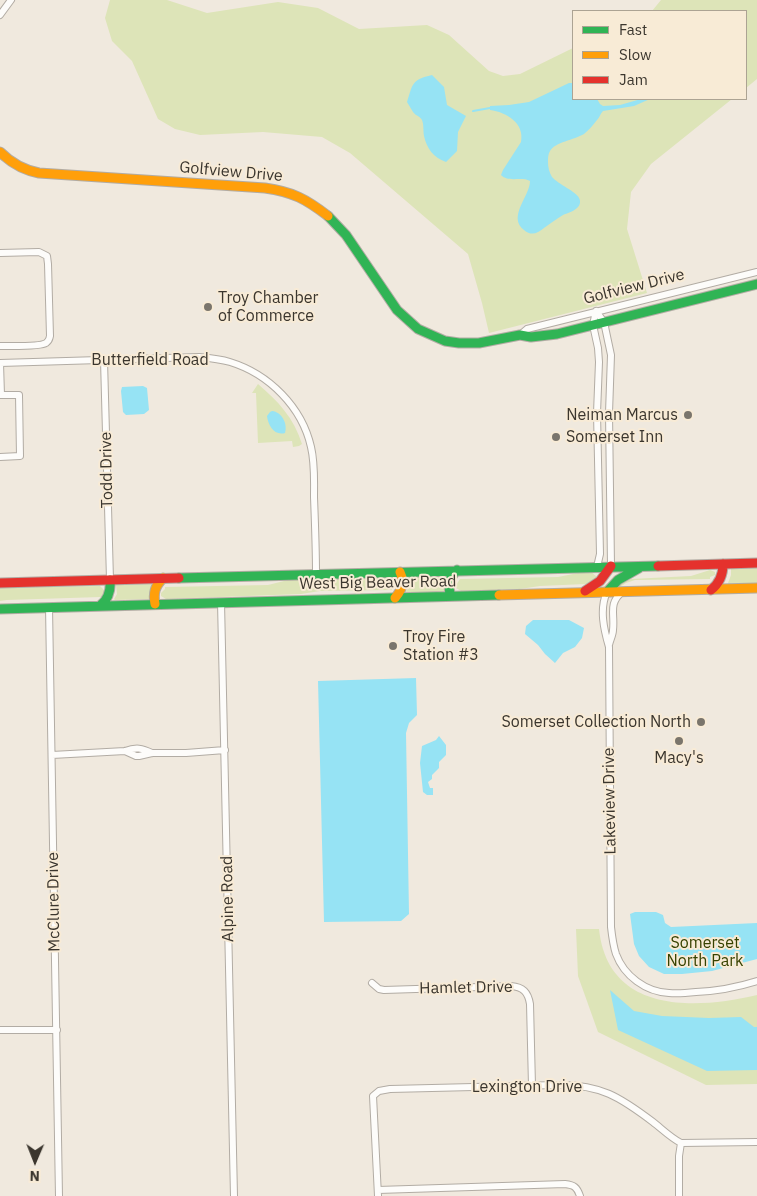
<!DOCTYPE html>
<html>
<head>
<meta charset="utf-8">
<style>
	body { margin:0 }
	#map { position:relative; width:757px; height:1196px; overflow:hidden; background:#f0e9de; font-family:"IBM Plex Sans",sans-serif }
	canvas { display:block }
	.legend { position:absolute; left:572px; top:10px; width:175px; height:90px; box-sizing:border-box; background:#f8ebd6; border:1px solid #aca393; margin:0; padding:6px 9px; list-style:none; font-size:15px; color:#3b362e }
	.legend li { display:flex; align-items:center; gap:10px; height:25px }
	.legend b { width:25px; border:1px solid #aca393 }
	.north { position:absolute; left:10px; top:1136px; width:50px; height:50px; -webkit-text-stroke:4px #f8ebd6; paint-order:stroke; rotate:181deg; font-size:14px; font-weight:700; line-height:20px; text-align:center; color:#3b362e }
	.north::after { content:''; display:block; margin:auto; width:18px; height:22px; background:#3b362e; clip-path:polygon(50% 0,100% 100%,50% 72%,0 100%) }
</style>
</head>
<body>
<div id="map">
<canvas width="757" height="1196"></canvas>
<ul class="legend">
<li><b style="height:6px;background:#30b455"></b>Fast</li>
<li><b style="height:6px;background:#ff9f0a"></b>Slow</li>
<li><b style="height:6px;background:#e5322d"></b>Jam</li>
</ul>
<div class="north">N</div>
</div>
<script>
const ctx = document.querySelector('canvas').getContext('2d');
ctx.lineJoin = 'round';
function paint(path, color) { ctx.fillStyle = color; ctx.fill(path, 'evenodd'); }
function stroke(path, color, width, dash) { ctx.strokeStyle = color; ctx.lineWidth = width; ctx.lineCap = dash ? 'butt' : 'round'; ctx.setLineDash(dash || []); ctx.stroke(path); }
function write(font, color, halo, rows, align = 'center') {
  ctx.font = font + ' "IBM Plex Sans",sans-serif'; ctx.lineWidth = 4; ctx.setLineDash([]); ctx.textBaseline = 'middle'; ctx.strokeStyle = halo; ctx.fillStyle = color; for (const [text, x, y, turn = 0] of rows) {
    ctx.save(); ctx.translate(x, y); ctx.rotate((+turn || 0) * Math.PI / 180); ctx.textAlign = isNaN(turn) ? turn : align; if (halo) ctx.strokeText(text, 0, 0); ctx.fillText(text, 0, 0); ctx.restore();
  }
}
paint(new Path2D(`
	M110,0H167L207,13L278,2L318,8L359,29L427,25L449,35L489,71L503,76L520,74L573,48V99H732L651,164L631,192L627,229L647,293L489,333L482,303L468,254L350,153L322,137L263,132L200,135L175,129L158,119L132,61L112,41L105,18Z
	M661,0H757V79L746,88V11H652Z
	M258,384C278,401 294,418 302,444L299,446L293,447L292,441L258,443L256,393H252Z
	M757,568V583L729,584L728,583L731,575V569Z
	M710,570L715,572V575L710,577V579L635,580L626,583L620,587L619,585L631,579L691,576Z
	M591,572L596,576C596,582 591,583 586,584L540,586L520,589L461,591L456,588V585L460,579L558,577L578,573Z
	M445,576L446,578L444,582V592H406L408,585V577Z
	M391,577V579L396,581V584L392,587V590L320,591L301,594L166,599L161,596V593L165,589V587L268,585L288,580Z
	M151,584L150,599L115,600L114,599L117,594L116,585Z
	M100,586L104,590V593L101,597L7,600L0,601V588Z
	M576,929H599C608,1013 693,1010 757,995V1084L706,1085L598,1032L578,976Z`), '#dde4b8');
paint(new Path2D(`
	M432,75L444,87L447,105L466,116L458,132L457,151L446,162C433,157 427,149 424,136C423,130 424,125 422,120C420,116 416,116 413,112C411,109 409,105 407,102C413,84 411,80 432,75Z
	M569,83H573V99H597L600,104L603,106L620,105L641,99H650L634,106L603,111C600,114 600,117 597,120C593,125 589,130 584,134C574,140 555,142 550,151C548,154 548,158 548,162C548,167 549,172 552,177C558,184 577,192 579,198C581,201 580,206 577,208C573,212 567,213 563,215C556,219 550,224 544,228C537,234 531,236 524,230C507,217 530,196 530,181C521,176 509,183 501,175L503,170L521,142C525,123 506,112 490,110V106L509,105L529,102Z
	M143,386L147,388L149,410L144,414L126,415L123,412L121,391L122,387Z
	M272,411C282,412 288,424 285,433C274,436 268,425 267,416L270,412Z
	M533,620H569L584,628L582,638L575,647L563,653L555,663L545,654L538,645L525,634L526,626Z
	M416,678L417,715L409,723L406,733L409,914L401,921L324,922L318,681Z
	M439,736L446,745V755L439,762V768L432,775V779L428,782L430,788H433V795H427L423,792L420,763L422,746L436,740Z
	M635,912H656L663,915L665,923L671,927L757,923V959L712,971L682,974H664L649,967L639,956L634,944L630,914Z
	M610,990L634,1011L662,1016L709,1018L741,1017L754,1027H757V1070L707,1071L618,1030Z`), '#96e3f4');
stroke(new Path2D(`
	M473,111L490,108`), '#96e3f4', 2);
const street = new Path2D(`
	M0,15L11,0
	M0,253L39,252L47,256L48,264L50,336C49,339 50,340 46,343C40,347 9,346 0,346
	M596,311L604,322L611,355L609,413L611,566
	M596,311L593,325L598,348L599,362L597,413L600,554L597,567
	M520,335L527,329L757,272
	M104,360L110,580
	M0,363L199,357C210,358 220,359 230,362C269,374 302,407 311,447C315,464 314,480 314,497C315,523 316,548 316,574
	M0,363L1,395
	M0,395H19L20,456L0,457
	M607,592C599,609 604,630 609,647L611,927C612,936 613,945 616,954C624,976 646,992 669,993C678,994 687,993 696,992C716,991 738,987 757,981
	M221,602L234,1196
	M49,607L59,1196
	M609,645C610,640 613,635 613,630C615,614 608,604 622,592
	M125,751L136,756H139L152,753H186L225,750
	M52,755L125,751C136,747 142,748 152,753
	M372,983L379,989L384,990L511,986C523,987 528,992 530,1004L532,1086
	M0,1030H57
	M378,1190L565,1184C574,1185 577,1187 580,1196
	M378,1196L373,1096L379,1091L390,1089L557,1085C600,1084 620,1097 653,1122C662,1129 671,1138 681,1143L757,1142
	M679,1196V1156L681,1143`);
const fast = new Path2D(`
	M328,216L346,235L397,310L418,329L445,341L459,343H479L520,335L531,337L557,334L757,284
	M179,578L658,566
	M607,592L618,580L639,568
	M451,596C447,585 449,578 457,570
	M101,605C109,598 111,590 110,580
	M0,609L499,595`);
const slow = new Path2D(`
	M0,152C11,163 23,170 39,173L265,188C293,192 306,199 328,216
	M499,595L757,588
	M395,598C402,590 405,582 400,572
	M155,604C153,593 155,586 163,578`);
const jam = new Path2D(`
	M658,566L757,563
	M0,583L179,578
	M711,590C720,583 723,575 723,564
	M585,591L600,581L611,566`);
stroke(street, '#b2aca4', 8);
stroke(fast, '#b2aca4', 11);
stroke(slow, '#b2aca4', 11);
stroke(jam, '#b2aca4', 11);
stroke(street, '#fdfcfa', 6);
stroke(fast, '#30b455', 9);
stroke(slow, '#ff9f0a', 9);
stroke(jam, '#e5322d', 9);
for (const [x, y, r, color] of [
	[208,307,5,"#7a756c"],
	[688,415,5,"#7a756c"],
	[556,437,5,"#7a756c"],
	[393,646,5,"#7a756c"],
	[701,722,5,"#7a756c"],
	[679,741,5,"#7a756c"]
]) { const dot = new Path2D(); dot.arc(x, y, r, 0, 2 * Math.PI); ctx.fillStyle = color; ctx.fill(dot); stroke(dot, '#f8ebd6', 2); }
write('16px', '#3b362e', '#f8ebd6', [
	["Golfview Drive",231,172,5],
	["Golfview Drive",634,287,-14],
	["Butterfield Road",150,360],
	["Todd Drive",107,470,-91],
	["West Big Beaver Road",378,583,-1],
	["Lakeview Drive",610,801,-91],
	["Alpine Road",228,899,-91],
	["McClure Drive",54,902,-91],
	["Hamlet Drive",466,988,-1],
	["Lexington Drive",527,1087]
]);
write('16px', '#3b362e', '#f8ebd6', [
	["Troy Chamber",218,298],
	["of Commerce",218,316],
	["Neiman Marcus",678,415,"right"],
	["Somerset Inn",566,437],
	["Troy Fire",403,637],
	["Station #3",403,655],
	["Somerset Collection North",691,722,"right"],
	["Macy's",679,758,"center"]
], 'left');
write('16px', '#364200', '#f8ebd6', [
	["Somerset",705,943],
	["North Park",705,961]
]);
</script>
</body>
</html>
